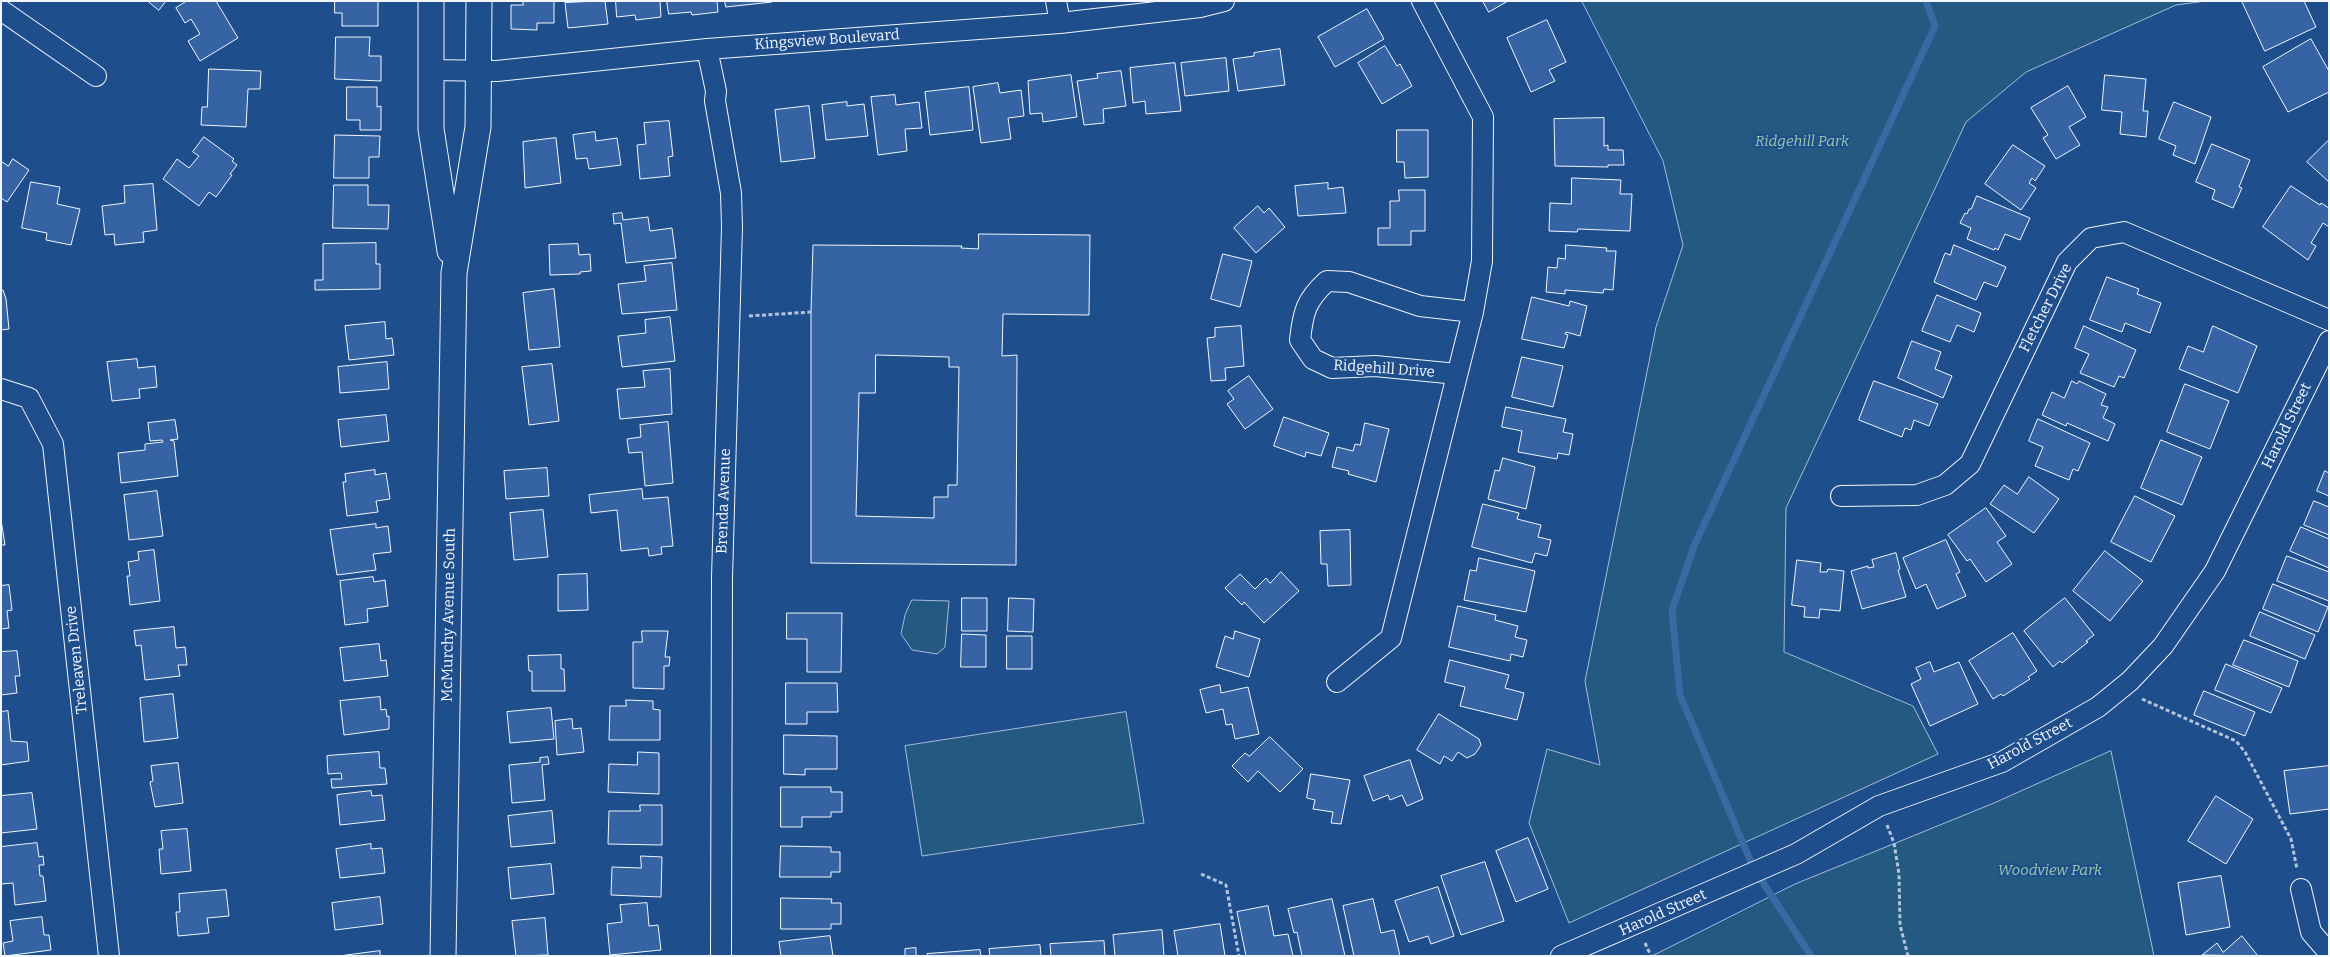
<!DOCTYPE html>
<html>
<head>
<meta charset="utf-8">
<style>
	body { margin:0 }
	#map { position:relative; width:2330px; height:957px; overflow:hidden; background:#1f4e8c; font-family:Bitter,serif }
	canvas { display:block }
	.frame { position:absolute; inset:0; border:2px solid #f2f6ff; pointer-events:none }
</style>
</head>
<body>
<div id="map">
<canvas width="2330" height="957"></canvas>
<div class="frame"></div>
</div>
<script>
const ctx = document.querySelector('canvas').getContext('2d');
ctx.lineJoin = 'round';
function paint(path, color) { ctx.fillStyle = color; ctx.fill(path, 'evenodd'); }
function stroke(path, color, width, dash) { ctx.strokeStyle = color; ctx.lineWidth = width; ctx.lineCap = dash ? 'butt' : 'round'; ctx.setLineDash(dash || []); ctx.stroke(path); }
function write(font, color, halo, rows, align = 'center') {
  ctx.font = font + ' Bitter,serif'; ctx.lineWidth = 4; ctx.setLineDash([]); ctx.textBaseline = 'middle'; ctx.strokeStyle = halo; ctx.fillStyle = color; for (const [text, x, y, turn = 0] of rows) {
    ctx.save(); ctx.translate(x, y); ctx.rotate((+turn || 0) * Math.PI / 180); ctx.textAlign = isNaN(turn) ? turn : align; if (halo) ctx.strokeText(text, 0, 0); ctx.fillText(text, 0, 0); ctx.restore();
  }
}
const green = new Path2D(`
	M1582,1H2206L2176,5L2026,72L1966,122L1786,508L1784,652L1913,706L1938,754L1569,923L1529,823L1547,749L1600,765L1585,681L1656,327L1683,245L1663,161Z
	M912,600L949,601L945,647L937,654L912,650L901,634L905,615Z
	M1126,712L1144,823L922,856L905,746Z
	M2111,751L2154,956H1652L1795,884L1994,803Z`);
paint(green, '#245a82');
stroke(green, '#a8bbd7', 1);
stroke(new Path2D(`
	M1811,956L1754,869L1680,695L1672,610L1694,546L1935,26L1926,1`), '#3b69a3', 7);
const building = new Path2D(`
	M148,1H166L159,10Z
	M187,1H216L238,38L200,61L188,41L200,34L191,19L185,23L176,8Z
	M335,1H378V26H342V13H335Z
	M523,1H554V23H537V30L511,29V5H523Z
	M605,1L608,24L568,28L565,3Z
	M616,1H660L661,17L636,20L635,15L617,17Z
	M667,1H717L718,12L692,15L691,12L669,14Z
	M725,1H772V2L726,7Z
	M1483,1H1508L1489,12Z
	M2242,1H2304L2316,27L2265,51Z
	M1367,9L1384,39L1335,67L1318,37Z
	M1547,20L1566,62L1549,70L1555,81L1531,92L1507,38Z
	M336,37H370L369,56H381V81L335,79Z
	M2311,39L2329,71V92L2288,112L2263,67Z
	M1385,46L1397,66L1400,64L1412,86L1382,104L1358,63Z
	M1280,49L1285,85L1238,91L1233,59L1254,56V53Z
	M1226,58L1229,91L1185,96L1181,63Z
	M1175,63L1181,111L1146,114L1145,101L1133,103L1130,68Z
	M209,69L261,71L260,89H248L246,127L201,125L202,107H207Z
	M1121,71L1126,106L1103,109L1104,123L1084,125L1077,81L1098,78L1097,74Z
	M1071,75L1077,117L1043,122L1042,113L1030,114L1028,81Z
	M2105,75L2146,79L2143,111H2148L2146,137L2120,134L2122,112L2102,110Z
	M998,83L1000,93L1021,90L1024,116L1008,118L1011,139L981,143L973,87Z
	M2068,86L2086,117L2069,127L2080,145L2056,159L2043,138L2048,135L2031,108Z
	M347,87H377V107L381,106V130H360V120H347Z
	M969,87L973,130L930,135L925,92Z
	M895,95L896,105L919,102L922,128L905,129L907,151L878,155L871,97Z
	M847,102V106L864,104L868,136L826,140L822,105Z
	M2174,102L2211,117L2195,164L2173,155L2176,146L2159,139Z
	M809,106L815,158L781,162L775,110Z
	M1604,118V146L1608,145V150H1623L1624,165H1608V167L1555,166L1554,119Z
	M669,121L673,156L668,157L670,176L640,179L637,145L646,144L644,123Z
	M1397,130H1428V177L1405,178L1404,162H1397Z
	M595,132L596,141L617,138L621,165L589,169L587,158L576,159L573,135Z
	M335,135L380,136L379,157H369V178H334Z
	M204,137L234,159L232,161L237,165L230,174L232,175L216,197L209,192L199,206L163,179L177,159L189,168L199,156L193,152Z
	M556,138L561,183L525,188L523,142Z
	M2329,140V182L2307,162Z
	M2212,144L2250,160L2239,187L2242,188L2233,208L2212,199L2215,190L2196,182Z
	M2013,145L2045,166L2035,181L2032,178L2029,183L2036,188L2021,210L1985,184Z
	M13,159L29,170L7,202L1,198V161L8,166Z
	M1572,178L1621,180L1620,194H1632L1630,231L1578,229L1577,232L1549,231L1550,203L1571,204Z
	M31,182L60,187L57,204L80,209L71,245L46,240L47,233L22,228Z
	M1328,183V189L1343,187L1346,213L1298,216L1295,186Z
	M153,184L157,230L143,232L144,242L115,245L114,234L105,235L102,206L125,203L124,186Z
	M334,185H368V205H389L388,229L333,228Z
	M2291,186L2320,205L2321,203L2329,208V227L2323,223L2311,243L2316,246L2308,260L2263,227Z
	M1399,190H1425V231H1411V245H1378V228H1390V201H1399Z
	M1977,196L2030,218L2020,240L2005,234L1998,250L1995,248L1994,250L1967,239L1971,228L1960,223L1965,213L1967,214L1969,209H1971Z
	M1258,206L1264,213L1269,208L1285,227L1256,253L1234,228Z
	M622,213L623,220L648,217L650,231L672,228L676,258L626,263L621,223L614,224L613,214Z
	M979,234L1090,235L1089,315L1003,314L1002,356L1017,355L1016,565L811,563V312L813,245L962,246L961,248L978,249ZM876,355L949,357V367H959L957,485H948V497H934V518L856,516L859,393H875Z
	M376,243V264H380V289L315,290V280H323V244Z
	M578,244L579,255L590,254L591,271L580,272V274L550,275L549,245Z
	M1566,245L1607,248L1606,251H1616L1613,290L1604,289L1603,293L1565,290V294L1546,292L1548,267L1557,268L1558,258L1565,259Z
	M1954,245L2006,267L1997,287L1984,282L1976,300L1934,282L1945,253L1950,255Z
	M1223,254L1252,261L1240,307L1211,299Z
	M672,263L677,310L622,314L618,284L646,281L644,266Z
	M2107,277L2139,289L2137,294L2161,303L2150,333L2125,323L2122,332L2090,320Z
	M554,289L560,347L529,350L523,293Z
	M1,290H3L6,299L9,329L1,330Z
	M1937,295L1981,313L1974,332L1957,325L1950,342L1922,331Z
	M1532,297L1569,306L1570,301L1587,306L1580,336L1566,332L1565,334L1568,335L1564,348L1522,339Z
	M670,317L675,361L622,367L618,336L646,333L645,320Z
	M385,322L386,339L392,338L394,355L349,360L345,326Z
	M1241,326L1244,366L1225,368L1226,380L1211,381L1207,338L1215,337V328Z
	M2084,326L2136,350L2124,378L2119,376L2114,387L2080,373L2089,354L2075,348Z
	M2213,326L2257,346L2238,393L2179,369L2188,346L2203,352Z
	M1912,341L1941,352L1935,369L1952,376L1943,398L1898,378Z
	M1522,357L1563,366L1553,407L1512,397Z
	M137,359L138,368L155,366L157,387L139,389L140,398L112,401L107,362Z
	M387,362L389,389L340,393L338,367Z
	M552,364L559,421L529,425L522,367Z
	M670,369L672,414L620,419L617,389L645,387L643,371Z
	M1249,376L1273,409L1245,429L1227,404L1234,399L1228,391Z
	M1874,381L1938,404L1929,426L1914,420L1911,430L1905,428L1902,437L1859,420Z
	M2072,381L2077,384L2079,381L2106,394L2101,405L2108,407L2103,418L2115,424L2108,441L2067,423L2066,426L2042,415L2052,392L2064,398Z
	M2185,384L2229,401L2210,449L2167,432Z
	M1506,407L1566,419L1563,432L1573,434L1569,455L1558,453L1557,459L1518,452L1522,431L1502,427Z
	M386,415L389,441L341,447L338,420Z
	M1284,417L1329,433L1321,456L1306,452L1305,457L1274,446Z
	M2038,419L2090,443L2078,471L2073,469L2069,480L2035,466L2043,447L2029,441Z
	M175,420L178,439L170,440L174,441L178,476L121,483L118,453L145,450V444L163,442L162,440L150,441L148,423Z
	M668,422L673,483L645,486L642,452L629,453L627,439L641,437L640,425Z
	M1365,423L1389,429L1376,482L1348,474L1349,471L1332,467L1337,447L1353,451L1355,444L1360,445Z
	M2161,440L2202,457L2182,505L2141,488Z
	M1503,458L1535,467L1526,509L1488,499L1495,470L1499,471Z
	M547,468L549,496L506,499L504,471Z
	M375,470V475L386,473L390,499L376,501L378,512L347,516L343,482H346L345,474Z
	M2325,471L2329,473V496L2317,491Z
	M2029,477L2059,499L2034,533L1990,504L2004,485L2017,494Z
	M642,489L643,499L668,497L673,546L661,547L662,554L649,556L648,548L621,551L617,510L591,513L589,495Z
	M157,491L163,536L129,540L124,495Z
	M2135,496L2175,516L2151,562L2111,542Z
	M2314,501L2329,507V535L2304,525Z
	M1483,504L1519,513L1517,519L1541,525L1538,537L1551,540L1547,556L1535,553L1532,563L1472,547Z
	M1986,508L2006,536L1997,542L2012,564L1986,582L1970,559L1967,561L1948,535Z
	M543,510L548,557L514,560L510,513Z
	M1,520L5,545H1Z
	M376,524V528L388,526L391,552L373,554L376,570L337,575L330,530Z
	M2301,527L2329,539V568L2290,551Z
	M1350,530L1351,585L1328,586L1327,564H1321L1320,531Z
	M1946,540L1960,572L1956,574L1966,596L1937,609L1926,584L1916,589L1903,558Z
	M154,550L160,601L130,605L127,576H130L128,562L139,560L138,552Z
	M2105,551L2143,581L2110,621L2073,591Z
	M1896,553L1900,569L1898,570L1906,597L1862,609L1851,571L1868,566V568L1874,567L1872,560Z
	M2287,556L2329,572V601L2277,581Z
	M1479,558L1535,571L1526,612L1464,600L1470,570L1476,571Z
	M1797,560L1821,563L1820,572H1827L1828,569L1844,571L1840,611L1820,609L1819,618L1804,617L1805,607L1792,605Z
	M1281,572L1299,591L1264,623L1244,602L1242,605L1225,588L1240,574L1255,589L1266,578L1270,583Z
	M587,574L588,610L558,611V575Z
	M373,577L374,582L385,580L388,606L367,609L368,622L345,625L340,581Z
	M2273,584L2328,607L2318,632L2263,609Z
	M9,585L12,610L7,611L9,628L1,629V586Z
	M962,598H987V631H962Z
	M1009,598L1034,599L1033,632L1008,631Z
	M2065,598L2094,635L2086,641L2088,642L2062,663L2060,661L2053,667L2024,631Z
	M1458,606L1496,615L1495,620L1518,626L1515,637L1527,640L1523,657L1511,654L1510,661L1449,647Z
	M2260,612L2315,635L2305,659L2250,636Z
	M787,613H842L841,672H807V639H787Z
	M174,627L176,648L185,647L187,665H178L180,676L145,680L141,645L136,646L134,631Z
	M642,631H668L665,657H670L669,666H664V689L633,688V642H642Z
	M1235,631L1260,639L1249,677L1216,667L1225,636L1233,639Z
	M2013,633L2037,671L2028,677L2030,679L2003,696L2001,694L1993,699L1969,661Z
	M962,634L986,635V667H961Z
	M1007,636H1032V669H1007Z
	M2244,640L2298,661L2289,687L2233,665Z
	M379,644L381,661L386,660L388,676L344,681L340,648Z
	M17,651L20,676H15L17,693L1,695V652Z
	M561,655V669H564L565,691H532V671H529L528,656Z
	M1450,660L1509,675L1505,688L1524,693L1517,720L1460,706L1465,687L1445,682Z
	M1930,662L1934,672L1959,662L1978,704L1930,726L1911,684L1921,679L1916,668Z
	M2226,664L2282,688L2271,713L2215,690Z
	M786,683H837L838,712H807V724H786Z
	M1220,685L1221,693L1248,687L1259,734L1235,739L1232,724L1226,725L1223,709L1206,713L1200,690Z
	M2204,691L2255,712L2245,736L2194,715Z
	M173,694L178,738L144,742L140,698Z
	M380,697L381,710L386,709L387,717L389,716V729L344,735L340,701Z
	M626,700L653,701V709L660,710V740H609L610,706H626Z
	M551,708L554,739L510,743L507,712Z
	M8,711L11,741L27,742L29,761L1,765V712Z
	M1439,714L1479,739L1481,745L1475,754L1467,758L1458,752L1452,761L1444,756L1440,764L1417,750Z
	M572,719L573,729L581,728L584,752L557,755L555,721Z
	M784,735L837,736V769H805V775L784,774Z
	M1270,737L1303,769L1280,792L1258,771L1248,782L1232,766L1245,753L1249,756Z
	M379,752L380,768H385L387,784L332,788L331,779H342L341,773L328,774L327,756Z
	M638,752L659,753V794L608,792L609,764L637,765Z
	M548,757L549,764L542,765L545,800L512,803L509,765L540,762V758Z
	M1410,760L1423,799L1407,806L1402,795L1390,800L1388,795L1373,801L1364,776Z
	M178,763L183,803L155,807L150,782L153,781L151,766Z
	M2329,766V809L2290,814L2284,771Z
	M1311,774L1350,780L1341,824L1331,823L1333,812L1313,809L1315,800L1307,798Z
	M781,787H831V792H842V812H831V817H802V827H781Z
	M371,791L372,796L382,795L385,820L340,825L337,795Z
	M32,793L37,829L1,833V796Z
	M2216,796L2253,819L2226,864L2188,841Z
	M640,805H662V845L608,844L609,811H640Z
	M552,811L555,843L511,847L508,816Z
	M187,829L191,871L161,874L159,849H163L161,831Z
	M1528,838L1548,889L1516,902L1496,851Z
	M37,843L39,857L43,856L44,865H39L40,876H43L46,901L15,905L13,883L1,884V847Z
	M371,844V849L382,848L385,873L340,878L336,849Z
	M781,846L831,847V852H840V872H831V877H780Z
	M641,856L662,857L661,897L611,895L612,867L641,868Z
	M1485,862L1504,921L1461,935L1441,876Z
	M551,864L554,894L511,899L508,868Z
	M2221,876L2230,927L2186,935L2178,883Z
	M1438,887L1454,936L1431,944L1428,936L1409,942L1395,901Z
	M226,890L229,916L207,918L209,933L178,936L176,912H180L179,894Z
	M380,897L383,924L335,930L332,903Z
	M781,898L832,899L831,903H841V924H831V929H781Z
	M1332,899L1345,956H1302L1297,932L1294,933L1288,909Z
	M1373,899L1381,933L1394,930L1400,956H1354L1343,906Z
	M647,903L649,926L658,925L661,950L610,955L607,924L622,922L620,905Z
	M1268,906L1274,936L1288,934L1293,956H1246L1237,912Z
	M42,917L44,935H49L51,950L5,956L3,943L13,941L10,921Z
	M545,918L548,955L516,956L512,921Z
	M1220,924L1225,956H1178L1174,931Z
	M1162,930L1164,956H1115L1113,935Z
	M830,936L833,956H781L779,942Z
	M2242,936L2258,956L2202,955L2217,943L2223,952Z
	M1104,941L1105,956H1051L1050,944Z
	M1040,945L1041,956H990L989,949Z
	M916,948V956H905V949Z
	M980,950L981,956H927V954Z
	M380,951V956H339Z`);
paint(building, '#3563a3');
stroke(building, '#f2f6ff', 1);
const minor = new Path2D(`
	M1056,1L1060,23
	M1,10L96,76
	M707,49L716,91L715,101L731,193L732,227L722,578L721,956
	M430,70L497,71L707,49L1060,23L1200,7L1224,1
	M1457,374L1375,366L1332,368L1313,359L1300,340C1303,312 1306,300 1327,281L1349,282L1420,306L1473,312
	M1,389L29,398L53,444L109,956
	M1841,496L1917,495L1945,485L1970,464L2067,262L2091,238L2124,232L2329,320
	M1337,682L1391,638L1473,312L1482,261L1483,117L1422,1
	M2301,889L2311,932L2329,953
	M1561,956L1796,854L1879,806L2002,762L2098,707L2130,681L2163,646L2215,571L2329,341`);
const tertiary = new Path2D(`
	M431,1V129L450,251
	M443,956L454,273L478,127L479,1`);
stroke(minor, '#f2f6ff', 22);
stroke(tertiary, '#f2f6ff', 27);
stroke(new Path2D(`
	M749,316L811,312
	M2142,699L2236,741L2245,752L2291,839L2297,869
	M1887,825L1894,843L1899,874L1900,925L1908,956
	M1201,874L1226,885L1239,956
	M1645,943L1651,956`), '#b3c4dc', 3, [4, 2.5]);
stroke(minor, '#1f4e8c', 20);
stroke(tertiary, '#1f4e8c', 25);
write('15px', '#f2f6ff', '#1f4e8c', [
	["Kingsview Boulevard",827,40,-4],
	["Fletcher Drive",2046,308,-63],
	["Ridgehill Drive",1384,369,4],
	["Harold Street",2287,426,-64],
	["Brenda Avenue",724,501,-88],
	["McMurchy Avenue South",449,615,-89],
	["Treleaven Drive",77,660,-96],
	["Harold Street",2030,744,-28],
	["Harold Street",1663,913,-24]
]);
write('italic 15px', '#97c8a6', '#1f4e8c', [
	["Ridgehill Park",1802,142],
	["Woodview Park",2050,871]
]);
</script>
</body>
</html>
